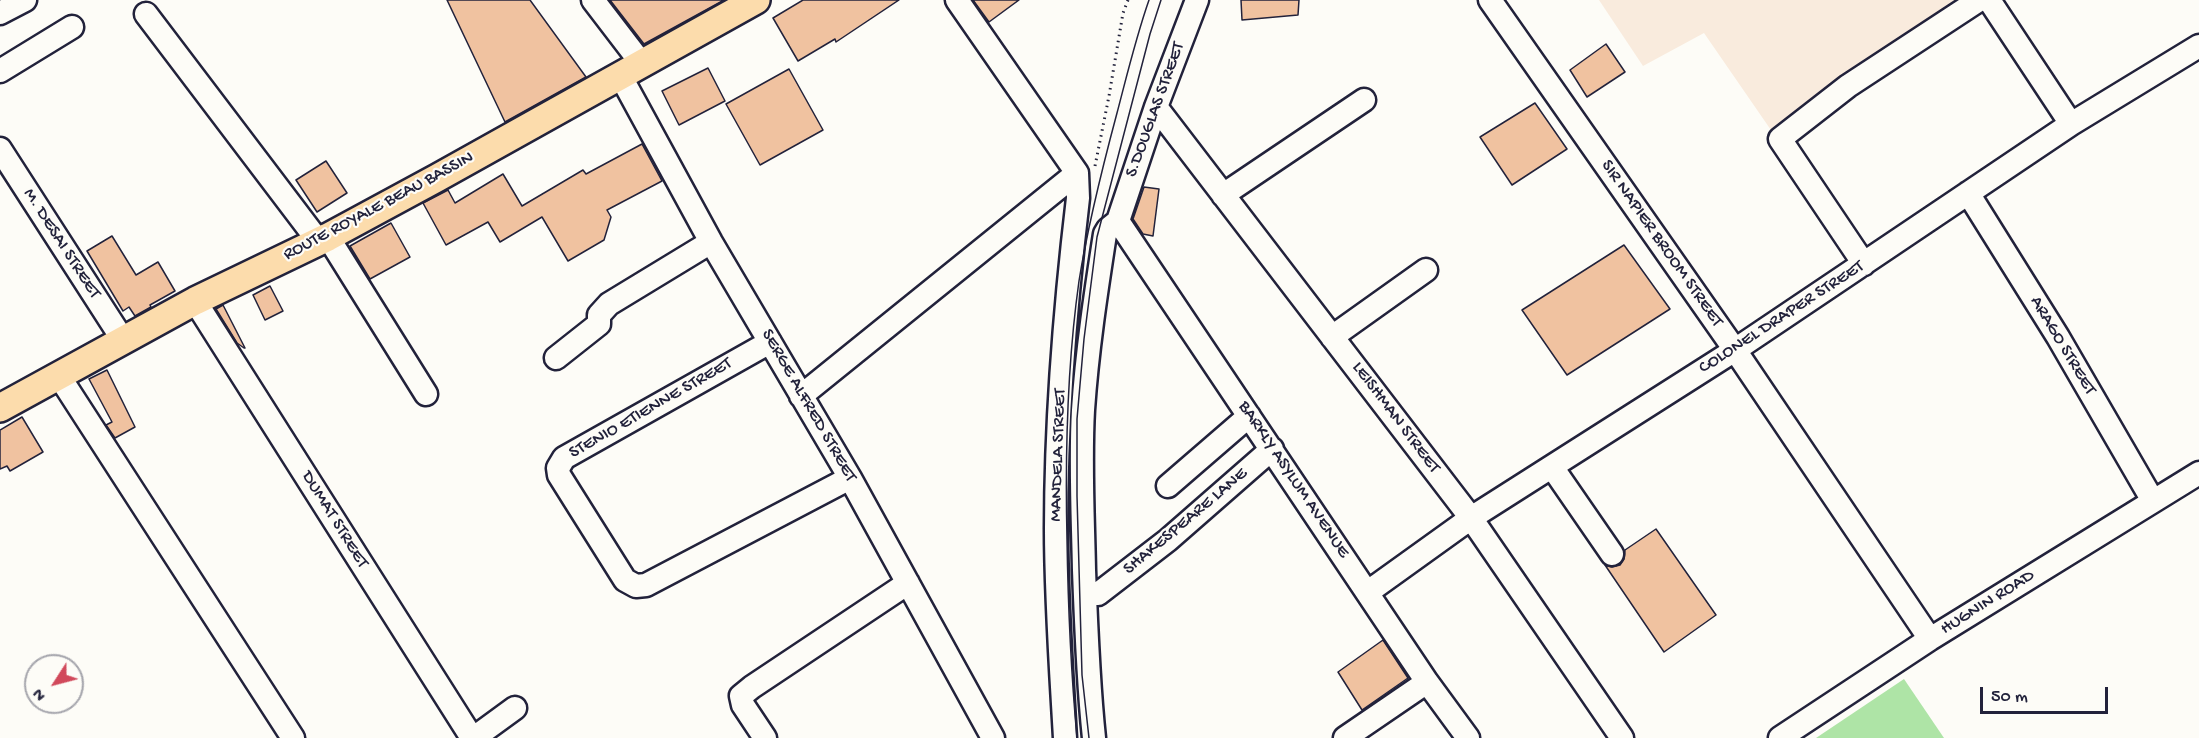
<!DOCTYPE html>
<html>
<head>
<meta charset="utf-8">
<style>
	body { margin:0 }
	#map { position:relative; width:2199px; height:738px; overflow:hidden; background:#fdfcf7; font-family:"Gochi Hand",sans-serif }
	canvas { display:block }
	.north { position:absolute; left:24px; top:654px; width:60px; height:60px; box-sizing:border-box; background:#fdfcf7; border:2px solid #a5a5ac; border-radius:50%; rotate:234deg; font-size:16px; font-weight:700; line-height:24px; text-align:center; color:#22223b }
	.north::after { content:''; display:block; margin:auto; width:21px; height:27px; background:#d1495b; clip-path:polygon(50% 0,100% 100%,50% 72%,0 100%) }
	.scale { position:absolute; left:1980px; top:687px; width:128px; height:27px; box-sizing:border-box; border:3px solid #22223b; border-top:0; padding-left:8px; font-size:18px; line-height:21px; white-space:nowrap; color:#22223b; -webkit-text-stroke:4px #fdfcf7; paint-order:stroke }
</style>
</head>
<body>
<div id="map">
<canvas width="2199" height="738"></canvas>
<div class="north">N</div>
<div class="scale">50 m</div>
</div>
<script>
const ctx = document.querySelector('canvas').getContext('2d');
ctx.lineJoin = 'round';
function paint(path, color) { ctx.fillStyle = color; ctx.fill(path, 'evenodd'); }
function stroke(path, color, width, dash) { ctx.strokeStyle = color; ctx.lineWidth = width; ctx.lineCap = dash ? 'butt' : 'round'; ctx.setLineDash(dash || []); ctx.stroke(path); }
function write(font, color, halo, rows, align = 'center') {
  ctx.font = font + ' "Gochi Hand",sans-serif'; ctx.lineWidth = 4.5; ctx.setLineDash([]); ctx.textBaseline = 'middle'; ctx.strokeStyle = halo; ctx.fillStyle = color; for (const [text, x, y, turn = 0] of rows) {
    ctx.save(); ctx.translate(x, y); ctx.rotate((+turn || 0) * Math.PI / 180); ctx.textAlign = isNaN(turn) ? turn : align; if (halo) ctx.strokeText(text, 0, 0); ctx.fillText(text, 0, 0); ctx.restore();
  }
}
paint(new Path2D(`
	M1599,0H1968L1773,133L1704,33L1643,66Z`), '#f9ebdd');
paint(new Path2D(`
	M1904,679L1944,738H1816Z`), '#aee4a6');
const building = new Path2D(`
	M447,0H530L586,77L505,122Z
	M610,0H724L644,44Z
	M803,0H899L836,42L835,39L798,61L773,18Z
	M973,0H1019L989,22Z
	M1241,0H1299L1298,15L1242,20Z
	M1606,44L1625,72L1587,97L1570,70Z
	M708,68L725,101L679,125L662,91Z
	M789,69L823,130L760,165L726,104Z
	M1535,103L1567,149L1512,185L1480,137Z
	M642,144L662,181L607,210L611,217L604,240L568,261L542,217L500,242L488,222L446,245L423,203L448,190L455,203L503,174L522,206L583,170L586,174Z
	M326,161L347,193L317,212L296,180Z
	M1144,187L1159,189L1153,236L1143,234L1133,219Z
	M391,223L410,257L370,279L350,246Z
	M112,236L136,275L158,262L175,291L150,305L151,307L135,316L129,307L123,311L87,251Z
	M1624,245L1670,309L1567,375L1522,310Z
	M270,286L283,311L265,320L253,295Z
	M223,305L245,348H244L237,343L216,309Z
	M107,370L135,427L115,438L106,425L112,422L89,379Z
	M22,417L43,452L10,471L7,466L0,469V430Z
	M1656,529L1716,615L1664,652L1605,565L1612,567L1620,565L1624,559L1625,550Z
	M1383,640L1408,678L1362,710L1338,672Z`);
paint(building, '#f0c2a0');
stroke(building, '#22223b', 1.5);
const minor = new Path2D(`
	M593,0L642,64
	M957,0L1077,173L1078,198C1065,308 1056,419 1056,529C1056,599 1061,668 1065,738
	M1490,0L1735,350L1930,639
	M1989,0L2071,124
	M0,13L25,0
	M146,14L319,242
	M0,71L72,27
	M620,75L711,242L850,478L993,738
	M1156,107L1471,518L1622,738
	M0,149L123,340
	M1968,193L2058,337L2153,501
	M1223,195L1364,100
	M1118,221L1427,682L1468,738
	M1118,221L1156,107L1197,0
	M328,237L426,394
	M1864,264L1780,139L1848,86L1979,0
	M195,301L472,738
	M1332,337L1426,270
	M770,342L564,458L558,468L559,475L625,580L636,586L646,585L850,478
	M556,358L599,324V315L609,304L711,242
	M59,376L293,738
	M801,396L1077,173
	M1552,467L1612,554
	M1168,486L1249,416
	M1368,592L1471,518L1735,350L2071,124L2199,46
	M1098,594L1168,540L1272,449
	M474,738L515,708
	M765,738L743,705L741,696L752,687L908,583
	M1094,738C1088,682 1086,626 1084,570C1083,517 1080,463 1083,410C1087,351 1096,292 1105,234L1108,229L1118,221
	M1345,738L1427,682
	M1780,738L1930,639L2199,473`);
const major = new Path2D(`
	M0,408L195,301L328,237L437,178L756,0`);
stroke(minor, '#22223b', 27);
stroke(major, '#22223b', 32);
stroke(new Path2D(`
	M1095,166L1109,96L1123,13L1128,0`), '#22223b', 3, [1.5, 4.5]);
stroke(minor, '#fdfcf7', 22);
stroke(major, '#fcdcac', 27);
stroke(new Path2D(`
	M1077,738C1071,672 1068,606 1067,539C1065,453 1067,366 1079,281C1088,224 1102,169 1117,113C1127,75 1136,37 1149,0
	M1089,738L1082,675L1077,496V419L1084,339L1097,237L1150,34L1161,0`), '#22223b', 1.5);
write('18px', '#22223b', '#fdfcf7', [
	["S.DOUGLAS STREET",1156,110,-70],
	["ROUTE ROYALE BEAU BASSIN",379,207,-28],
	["M. DESAI STREET",61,244,57],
	["SIR NAPIER BROOM STREET",1661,244,55],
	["COLONEL DRAPER STREET",1782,318,-33],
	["ARAGO STREET",2062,346,59],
	["SERGE ALFRED STREET",808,406,60],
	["STENIO ETIENNE STREET",651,409,-30],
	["LEISHMAN STREET",1395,418,53],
	["MANDELA STREET",1059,455,-88],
	["BARKLY ASYLUM AVENUE",1293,480,56],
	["DUMAT STREET",334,520,58],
	["SHAKESPEARE LANE",1186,522,-40],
	["HUGNIN ROAD",1988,603,-32]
]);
</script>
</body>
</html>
